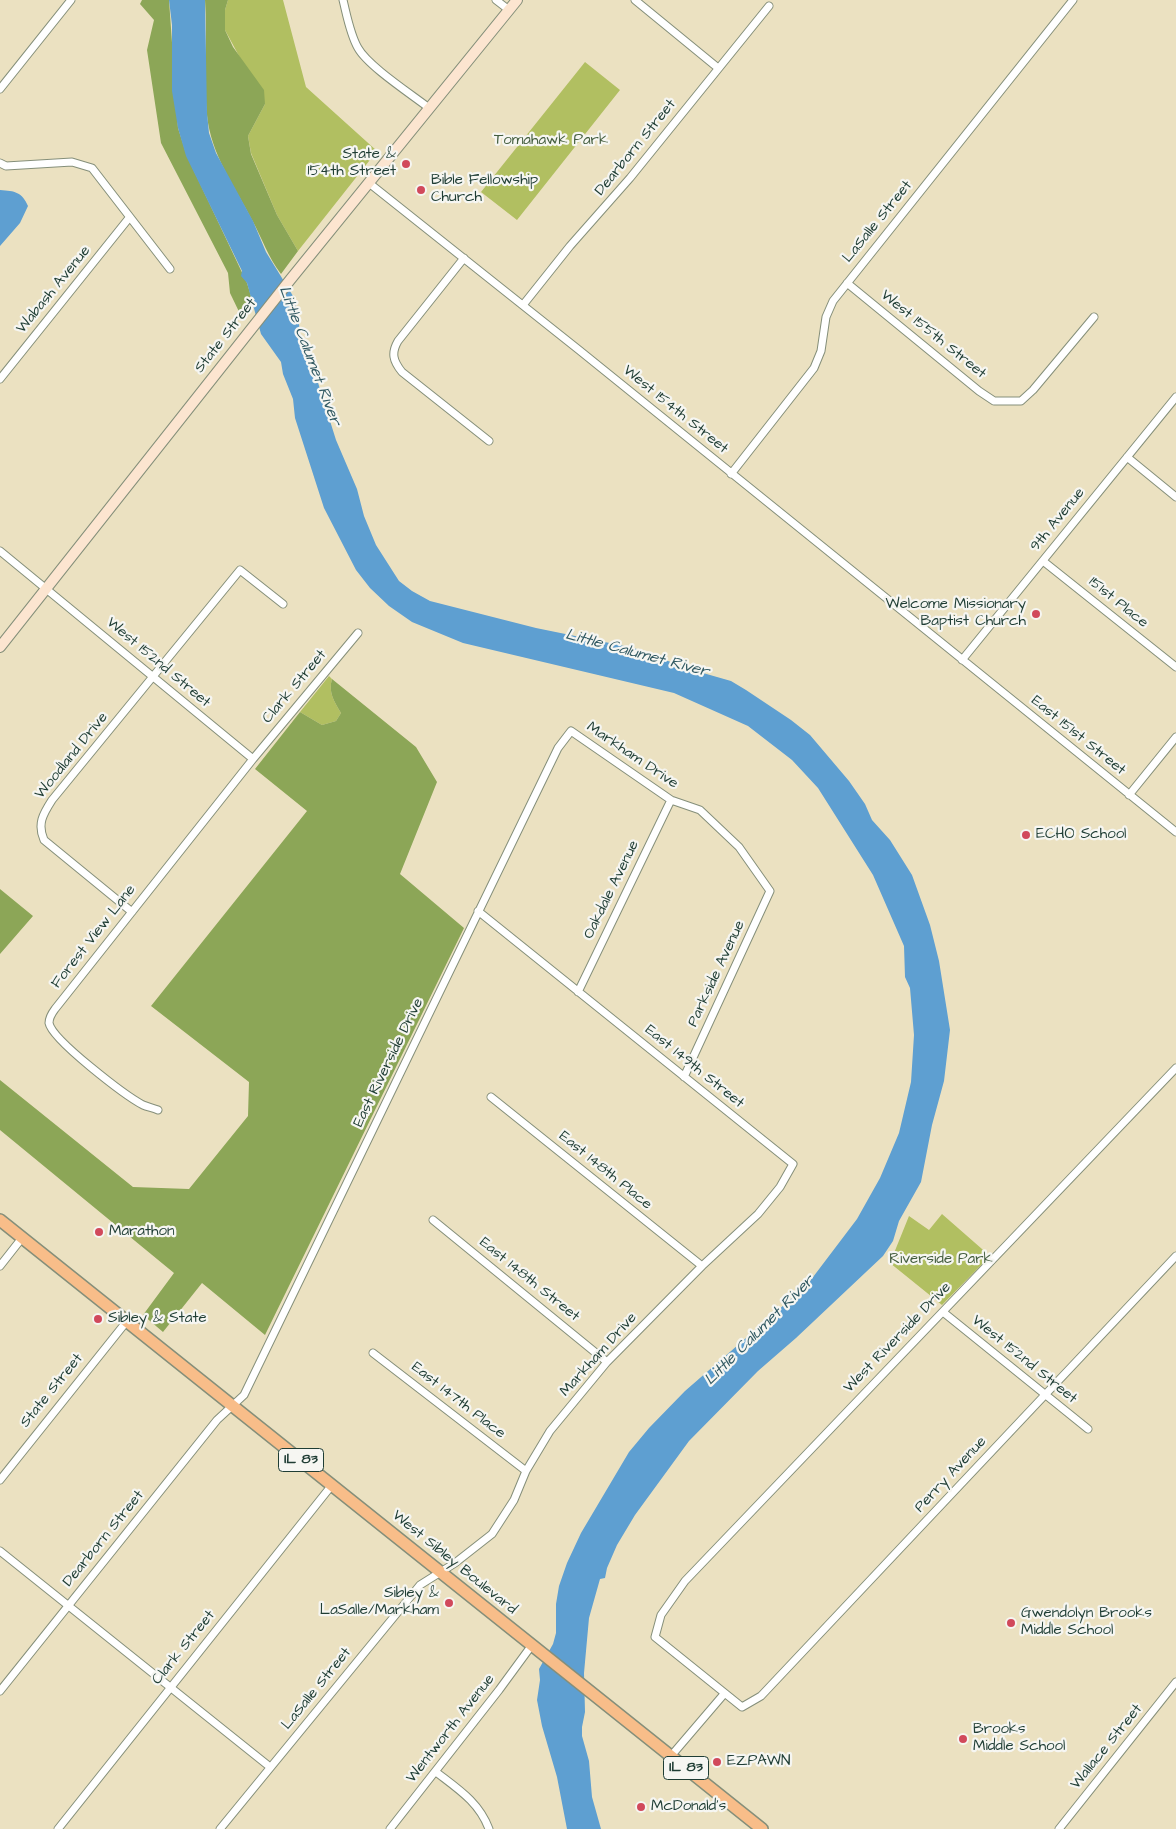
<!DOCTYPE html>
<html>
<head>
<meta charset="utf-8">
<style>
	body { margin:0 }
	canvas { display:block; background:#ebe1c1 }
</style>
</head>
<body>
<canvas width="1176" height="1829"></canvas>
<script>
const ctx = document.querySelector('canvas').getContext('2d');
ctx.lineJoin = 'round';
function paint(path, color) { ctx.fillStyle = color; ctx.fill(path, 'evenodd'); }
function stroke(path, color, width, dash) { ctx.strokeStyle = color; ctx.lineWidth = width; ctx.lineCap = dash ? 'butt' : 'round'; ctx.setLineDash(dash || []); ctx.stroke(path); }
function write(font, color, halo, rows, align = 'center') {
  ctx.font = font + ' "Architects Daughter",sans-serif'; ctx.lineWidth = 4.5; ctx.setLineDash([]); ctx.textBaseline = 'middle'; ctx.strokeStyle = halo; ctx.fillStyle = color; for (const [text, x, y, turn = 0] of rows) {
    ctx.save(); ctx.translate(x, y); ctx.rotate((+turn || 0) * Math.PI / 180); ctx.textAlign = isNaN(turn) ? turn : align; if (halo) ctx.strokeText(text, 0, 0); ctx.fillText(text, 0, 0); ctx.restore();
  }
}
paint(new Path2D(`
	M228,0H283L306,87L377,151L298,251L277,215L251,153L248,136L265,104L225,30V10Z
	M585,62L620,90L517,220L481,192Z
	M329,676L332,679C328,692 334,701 341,713L336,721L322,725L300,712Z
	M942,1214L990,1256L942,1305L890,1263L909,1216L929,1230Z`), '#b1bf61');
paint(new Path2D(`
	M142,0H169L178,128L187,156L247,283L254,306L243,320L230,293L228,273L161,143L147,50L154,20L140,4Z
	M205,0H228L225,10V30L233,47L264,90L265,104L248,136L251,154L277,215L298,251L281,274C268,257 262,238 252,220C234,185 211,155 207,115C203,77 208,38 205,0Z
	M332,679L416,747L437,782L400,874L464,928L265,1335L202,1283L163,1332L143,1315L174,1273L0,1130V1080L133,1187L189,1189L248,1116L249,1082L151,1006L307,811L255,769L300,712L322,725L336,721L341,713C334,701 328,692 332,679Z
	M0,889L33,916L0,954Z`), '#8ca657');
paint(new Path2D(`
	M169,0H205L207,113L209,133L216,153L253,221L266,252L293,296L298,314L300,334L314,370L336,440L357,489L364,516L376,545L399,581L412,591L430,601L536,628L634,648L689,669L731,681L746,690L791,720L810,735L849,781L865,804L872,820L890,840L912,875L930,925L939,961L950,1030L944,1081L932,1125L921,1182L899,1221L893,1241L883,1256L796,1338L758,1371L689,1441L635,1515L617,1545L607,1568L605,1578L600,1579L589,1618L584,1673L585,1712L582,1727V1736L589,1761L592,1797L601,1829H567L557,1777L542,1726L537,1700L540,1680L539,1669L553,1644L556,1633V1604L559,1586L567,1563L581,1533L629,1452L649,1428L685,1391L807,1285L857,1219L880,1178L899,1133L911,1082L914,1035L910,988L905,977L904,946L873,875L818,788L792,760L748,726L674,693L463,643L412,622L389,606L370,588L356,570L324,508L295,418L293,399L283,374L281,362L261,334L247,283L241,276L242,271L186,156L178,128L172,91V25Z
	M0,190C15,191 22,192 28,206L20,223L0,246Z`), '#5e9fd1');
const street = new Path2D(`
	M343,0C347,16 350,34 358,48C368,66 411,94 429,108
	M496,0L509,10
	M635,0L718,68
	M0,89L71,0
	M0,163L6,166L72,162L92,168L170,269
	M369,183L579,350L1176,832
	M464,258L398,341C391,353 393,361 402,372L489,441
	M847,283L979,391L994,401H1021L1033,390L1094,317
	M523,305L570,246L630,178L769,6
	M0,379L129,218
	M1127,457L1176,497
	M731,474L814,368L821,351L826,317L833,301L1073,0
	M0,551L253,759
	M1043,561L1176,667
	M962,660L1176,397
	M1129,795L1176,737
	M132,912L44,840C37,824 43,814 52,800L240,570L283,604
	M578,992L671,800
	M1176,1068L685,1581L661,1615L655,1637L742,1707L761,1696L1176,1256
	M491,1097L702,1266
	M158,1110C153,1108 148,1107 143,1105C126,1096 52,1040 49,1023C49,1018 52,1013 55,1009L253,759L358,633
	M433,1220L607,1362
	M0,1266L22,1238
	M943,1312L1088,1429
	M373,1353L526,1471
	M0,1480L127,1321
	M0,1551L270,1767
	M0,1691L217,1420L244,1395L558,748L571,731L671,800L700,810L739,847L770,891L684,1077
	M671,1756L724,1694
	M436,1772C458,1789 479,1802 489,1829
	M58,1829L332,1485
	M220,1829L420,1585L455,1563L492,1534L514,1500L526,1471L550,1431L607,1362L702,1266L758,1214L780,1187L793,1164L478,911
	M390,1829L499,1690L532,1645
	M1059,1829L1176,1682`);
const secondary = new Path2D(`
	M0,647L290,280L517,0`);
const primary = new Path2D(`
	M0,1220L762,1829`);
stroke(street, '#858f7a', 9);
stroke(secondary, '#858f7a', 12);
stroke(primary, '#858f7a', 14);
stroke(street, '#fff', 7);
stroke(secondary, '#fce5d0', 10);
stroke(primary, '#f8bd89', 11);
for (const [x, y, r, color] of [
	[406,164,5,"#d1495b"],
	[421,190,5,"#d1495b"],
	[1036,614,5,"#d1495b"],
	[1026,835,5,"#d1495b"],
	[99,1232,5,"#d1495b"],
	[98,1319,5,"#d1495b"],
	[449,1603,5,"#d1495b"],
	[1011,1623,5,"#d1495b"],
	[963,1739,5,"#d1495b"],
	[717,1762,5,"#d1495b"],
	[641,1807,5,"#d1495b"]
]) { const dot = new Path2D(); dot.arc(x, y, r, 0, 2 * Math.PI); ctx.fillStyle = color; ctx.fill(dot); stroke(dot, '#f6f6f2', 2); }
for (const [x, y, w] of [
	[301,1460,45],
	[686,1768,45]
]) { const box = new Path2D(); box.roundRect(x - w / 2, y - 11.5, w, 23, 4); ctx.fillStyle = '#f6f6f2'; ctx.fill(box); stroke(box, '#1f3d34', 1); }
write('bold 14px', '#1f3d34', null, [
	["IL 83",301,1460],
	["IL 83",686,1768]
]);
write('15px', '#445e3f', '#f6f6f2', [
	["Tomahawk Park",551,141],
	["Riverside Park",941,1260]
]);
write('15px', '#1f3d34', '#f6f6f2', [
	["Dearborn Street",636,148,-51],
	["LaSalle Street",878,222,-51],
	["Wabash Avenue",54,290,-51],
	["West 155th Street",933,335,39],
	["State Street",226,336,-52],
	["West 154th Street",675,410,39],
	["9th Avenue",1058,520,-51],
	["151st Place",1118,603,39],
	["West 152nd Street",158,663,40],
	["Clark Street",295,687,-50],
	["East 151st Street",1078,736,39],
	["Woodland Drive",72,756,-51],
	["Markham Drive",632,756,34],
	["Oakdale Avenue",612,890,-64],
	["Forest View Lane",94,937,-52],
	["Parkside Avenue",717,974,-65],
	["East Riverside Drive",389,1063,-64],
	["East 149th Street",694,1067,39],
	["East 148th Place",605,1171,39],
	["East 148th Street",529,1280,39],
	["West Riverside Drive",898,1338,-46],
	["Markham Drive",599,1355,-48],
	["West 152nd Street",1024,1360,39],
	["State Street",52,1391,-51],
	["East 147th Place",458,1401,38],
	["Perry Avenue",951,1475,-47],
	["Dearborn Street",104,1539,-51],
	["West Sibley Boulevard",454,1563,39],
	["Clark Street",184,1648,-51],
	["LaSalle Street",317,1689,-51],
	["Wentworth Avenue",451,1729,-52],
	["Wallace Street",1107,1747,-51]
]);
write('15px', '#1f3d34', '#f6f6f2', [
	["State &",396,155,"right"],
	["154th Street",396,172,"right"],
	["Bible Fellowship",431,181],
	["Church",431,198],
	["Welcome Missionary",1026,605,"right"],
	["Baptist Church",1026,622,"right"],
	["ECHO School",1036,835],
	["Marathon",109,1232],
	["Sibley & State",108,1319],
	["Sibley &",439,1594,"right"],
	["LaSalle/Markham",439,1611,"right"],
	["Gwendolyn Brooks",1021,1614],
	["Middle School",1021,1631],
	["Brooks",973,1730],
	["Middle School",973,1747],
	["EZPAWN",727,1762],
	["McDonald's",651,1807]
], 'left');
write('italic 16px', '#325a63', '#f6f6f2', [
	["Little Calumet River",309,356,69],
	["Little Calumet River",637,654,15],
	["Little Calumet River",760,1331,-45]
]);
</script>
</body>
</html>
